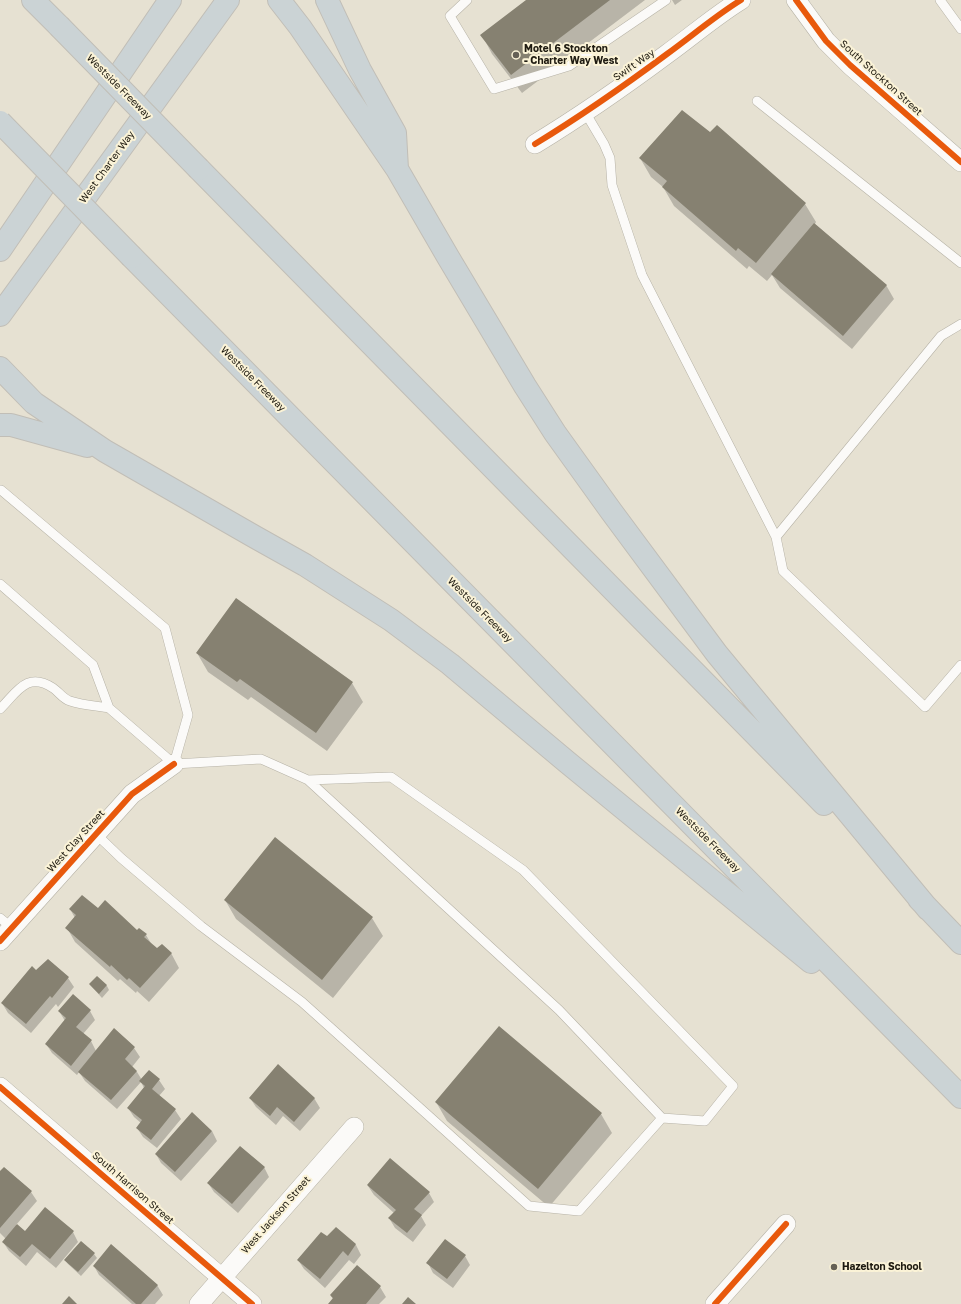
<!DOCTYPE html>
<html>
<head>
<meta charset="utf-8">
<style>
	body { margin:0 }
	canvas { display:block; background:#e6e1d2 }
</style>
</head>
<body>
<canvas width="961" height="1304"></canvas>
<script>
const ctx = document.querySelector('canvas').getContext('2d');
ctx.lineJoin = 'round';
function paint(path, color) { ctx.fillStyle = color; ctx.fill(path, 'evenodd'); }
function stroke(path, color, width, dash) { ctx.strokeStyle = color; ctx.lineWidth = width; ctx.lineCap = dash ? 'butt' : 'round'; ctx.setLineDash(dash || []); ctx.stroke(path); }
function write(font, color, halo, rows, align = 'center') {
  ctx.font = font + ' "Golos Text",sans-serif'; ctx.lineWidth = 4; ctx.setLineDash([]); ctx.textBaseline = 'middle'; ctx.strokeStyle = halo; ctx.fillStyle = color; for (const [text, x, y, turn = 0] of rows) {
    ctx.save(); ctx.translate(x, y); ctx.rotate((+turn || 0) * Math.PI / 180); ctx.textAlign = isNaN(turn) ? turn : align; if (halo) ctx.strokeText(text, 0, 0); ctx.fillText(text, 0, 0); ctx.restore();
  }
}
paint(new Path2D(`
	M528,0H645L522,93L492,54L482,35Z
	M672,0H682L675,5Z
	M640,158L805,204L816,222L815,224L886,285L894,299L852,349L780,288L772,275L767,281L749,266L747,269L674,206L663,187L651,177Z
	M197,653L352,683L363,702L327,751L251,697L248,700L208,672Z
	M225,900L372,918L383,936L333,998L236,919Z
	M70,909L98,910L146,935L152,945L157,950L171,953L179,968L149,1002L137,991L136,993L120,979L118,981L75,942L67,928L75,918Z
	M36,972L68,978L74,987L58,1007L56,1004L31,1033L8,1013L2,1003Z
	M97,977L107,986L109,990L102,998L93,988L90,984Z
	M59,1011H90L95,1020L83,1034L91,1041L96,1051L134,1048L140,1057L132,1067L137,1072L142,1080H159L165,1089L159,1096L175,1110L181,1119L157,1148L143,1137L137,1128L141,1123L134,1117L128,1108L144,1088L141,1082L117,1109L85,1081L79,1072L77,1075L52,1053L46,1044L65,1021Z
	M499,1028L601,1114L612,1133L549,1207L447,1121L436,1102Z
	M250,1098H314L320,1108L300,1131L283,1116L276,1125L256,1107Z
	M212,1131L217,1141L181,1181L161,1163L156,1154Z
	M264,1167L269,1177L238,1213L214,1192L208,1183Z
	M4,1168L31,1192L37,1201L16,1225L25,1232H73L78,1242L56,1268L37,1252L26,1266L9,1251L3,1242L6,1239L0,1233V1173Z
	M368,1186L429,1193L434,1202L421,1216L426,1225L413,1242L395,1228L389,1218L394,1213L374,1195Z
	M336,1228L356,1245L361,1255L354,1264L349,1260L325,1288L304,1269L298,1260L327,1237Z
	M94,1254L97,1258L81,1276L68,1264L65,1260Z
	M465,1256L470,1265L453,1288L433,1273L428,1263Z
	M94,1266L157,1285L163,1295L155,1304H132L99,1275Z
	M357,1266L380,1287L386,1297L379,1304H329L333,1299L331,1296Z`), '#0003');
paint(new Path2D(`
	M526,0H610L511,75L480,35Z
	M682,110L710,132L717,125L806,203L756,263L738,248L736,251L662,187L667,181L639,158Z
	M814,223L887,285L843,336L771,274Z
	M236,598L353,682L316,733L240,679L237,682L196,653Z
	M275,837L373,917L322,980L224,900Z
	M82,895L98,908L105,900L137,930L139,928L147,934L144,937L157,948L162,944L172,953L140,988L129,978L127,980L111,965L110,967L65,928L76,915L69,909Z
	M48,959L69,977L52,998L50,996L26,1024L1,1003L32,966L36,970Z
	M97,976L107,985L99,994L89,984Z
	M73,994L91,1010L76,1027L92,1040L71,1066L45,1044L66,1018L58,1011Z
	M499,1026L602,1113L538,1189L435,1102Z
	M114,1028L135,1047L125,1059L137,1071L111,1100L78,1072Z
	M278,1064L315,1098L294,1122L277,1107L270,1116L249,1098Z
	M149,1070L160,1079L152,1089L176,1109L151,1140L136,1128L142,1120L127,1108L145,1086L139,1081Z
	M192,1112L212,1131L175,1172L155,1154Z
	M240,1146L265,1167L232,1204L207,1183Z
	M390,1158L430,1192L414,1209L422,1215L407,1233L388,1218L396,1210L367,1185Z
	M4,1167L32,1191L0,1228V1171Z
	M45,1207L74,1231L50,1259L32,1244L20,1257L2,1242L17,1224L25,1231Z
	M336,1227L356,1244L348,1256L343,1251L320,1279L297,1260L321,1232L327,1236Z
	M445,1239L466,1255L447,1279L426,1263Z
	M81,1241L95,1253L78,1272L64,1260Z
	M111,1244L158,1285L141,1304H136L93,1266Z
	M357,1265L381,1286L366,1304H328L333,1298L330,1295Z
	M69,1296L77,1304H62Z
	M408,1297L416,1304H402Z`), '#868171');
const lane = new Path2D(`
	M467,0L450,16L494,89L569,66L666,0
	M940,0L961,29
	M757,101L961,263
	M585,112L604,144L610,158L612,185L642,275L776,537L941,336L961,324
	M1,490L165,628L188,715L174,764
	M776,537L783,571L925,707L961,665
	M0,584L93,665L109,708L174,764L261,759L308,780L391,777L523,870L733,1086L705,1121L662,1118L579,1211L529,1206L302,1002L201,926L121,858L96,834
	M0,709C17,692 27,671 53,688C58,691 63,699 70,701C82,705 97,706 109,708
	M308,780L559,1010L662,1118
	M0,918L12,928`);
const street = new Path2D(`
	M796,0L826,41L850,65L961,162
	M535,144C581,116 624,86 667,54C692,36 715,16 741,0
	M0,941L132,794L174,764
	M0,1087L252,1304
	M199,1304L354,1127
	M715,1304L786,1224`);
const highway = new Path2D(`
	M33,0L59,26
	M279,0L300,27L397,169L448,257L525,386L555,433L611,511L717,654L928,909
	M327,0L360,70L395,133L397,169
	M199,169L824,804
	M0,250L170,0
	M132,257L961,1097
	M0,315L228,0
	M0,368L34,403L105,451L255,537L305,565L391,620L450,664L567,762L811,962
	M0,425H11L87,446
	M919,899L961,943`);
stroke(lane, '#b6b2a6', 10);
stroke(street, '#b6b2a6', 20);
stroke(highway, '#c1beb7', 24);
stroke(lane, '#fbfaf8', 9);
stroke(street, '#fbfaf8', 19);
stroke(highway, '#cbd3d5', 22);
const highwayBridge = new Path2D(`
	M59,26L199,169
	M0,122L132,257`);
stroke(highwayBridge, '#c1beb7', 24, []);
stroke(highwayBridge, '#cbd3d5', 22);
stroke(new Path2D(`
	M796,0L826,41L850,65L961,162
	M535,144C581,116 624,86 667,54C692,36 715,16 741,0
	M0,941L132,794L174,764
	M0,1087L252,1304
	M715,1304L786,1224`), '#e8590c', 6);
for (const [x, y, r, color] of [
	[516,55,4,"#656055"],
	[834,1267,4,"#656055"]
]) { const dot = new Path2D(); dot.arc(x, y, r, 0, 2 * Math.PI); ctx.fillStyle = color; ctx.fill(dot); stroke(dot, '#fbf3d7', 1.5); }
write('bold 10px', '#1f1b11', '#fbf3d7', [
	["Motel 6 Stockton",524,49],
	["- Charter Way West",524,61],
	["Hazelton School",842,1267]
], 'left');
write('10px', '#1f1b11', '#fbf3d7', [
	["Swift Way",634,65,-35],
	["South Stockton Street",881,78,42],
	["Westside Freeway",119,87,45],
	["West Charter Way",107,167,-54],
	["Westside Freeway",253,379,45],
	["Westside Freeway",480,610,45],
	["Westside Freeway",708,840,45],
	["West Clay Street",76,841,-48],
	["South Harrison Street",133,1188,41],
	["West Jackson Street",276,1215,-49]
]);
</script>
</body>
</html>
